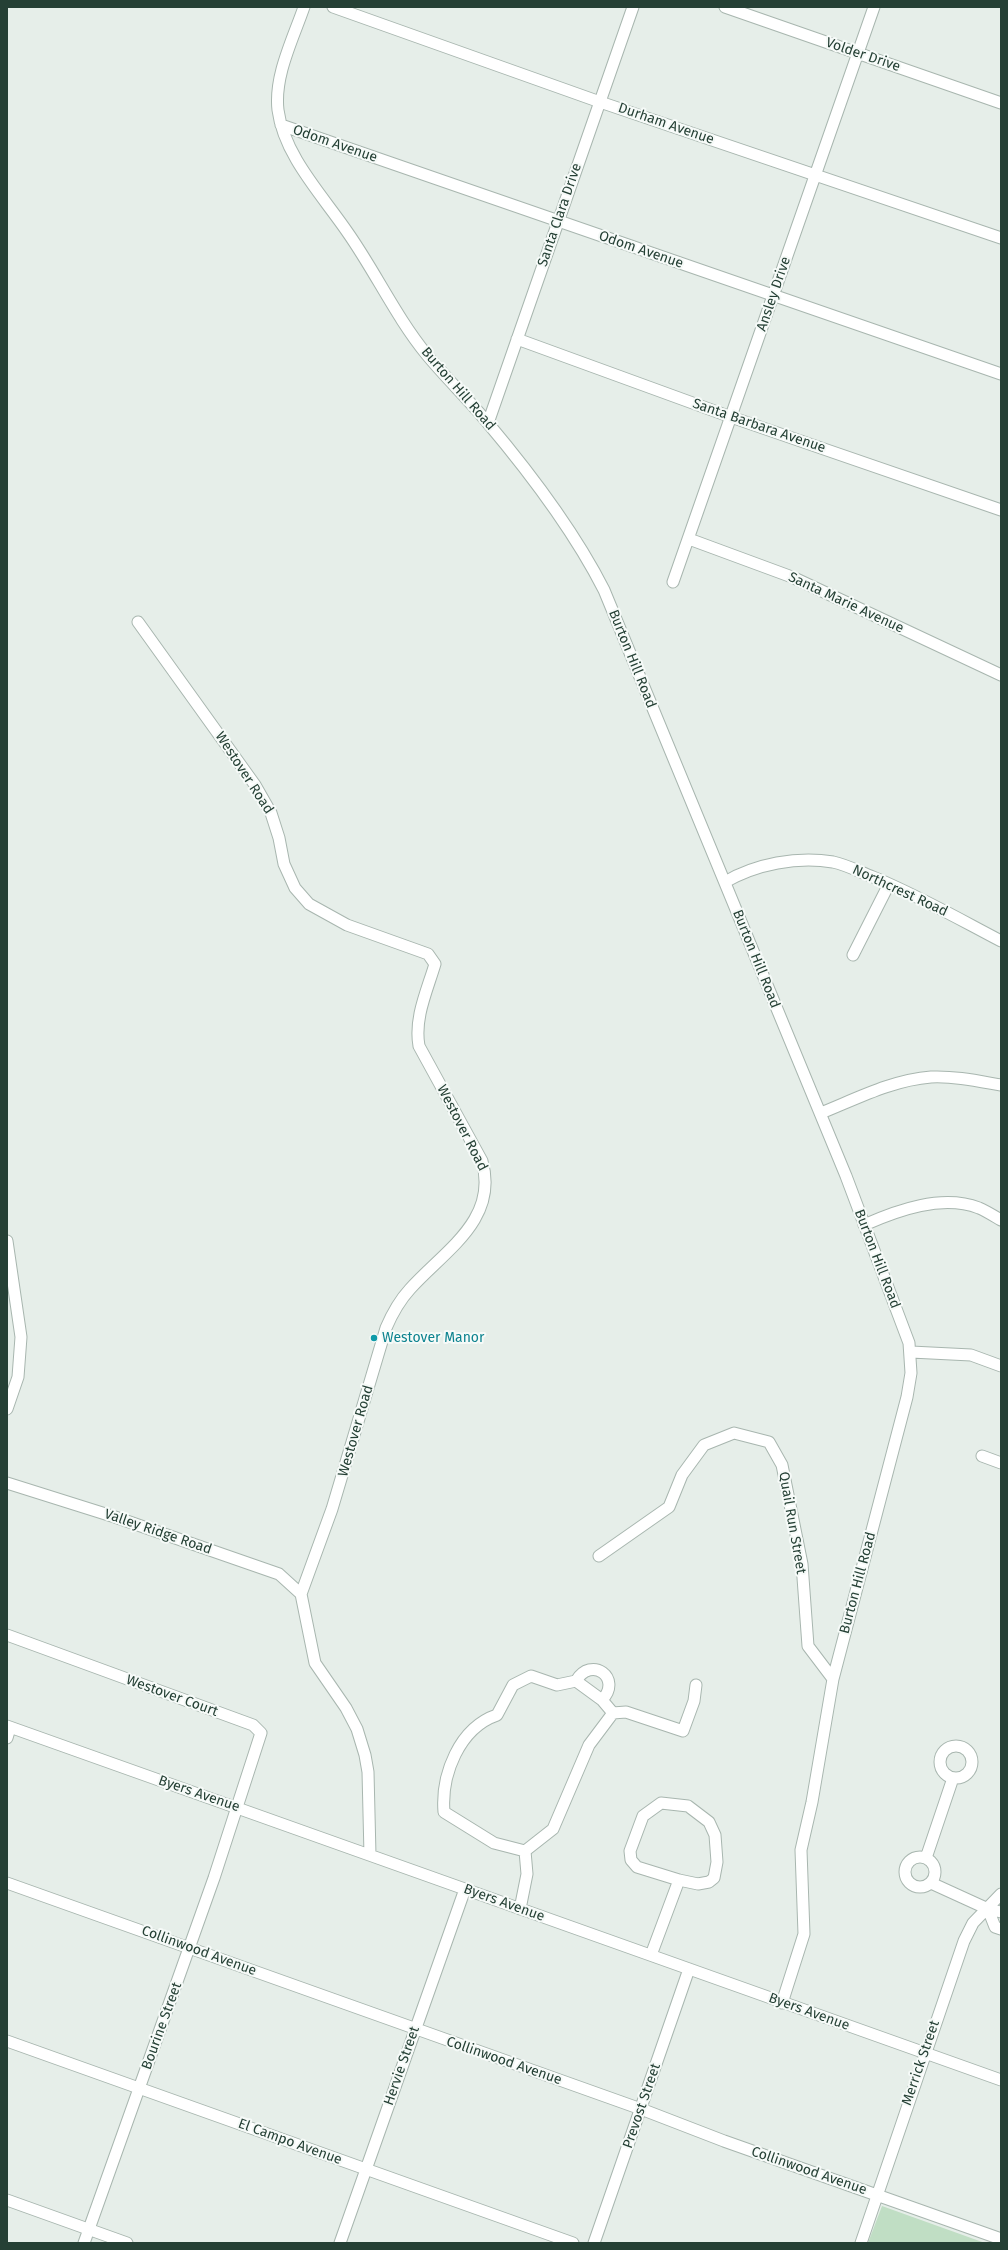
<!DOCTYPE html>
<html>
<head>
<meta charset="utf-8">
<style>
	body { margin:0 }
	#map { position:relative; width:1008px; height:2250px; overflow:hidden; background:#e6eee9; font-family:"Fira Sans",sans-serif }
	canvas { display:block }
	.frame { position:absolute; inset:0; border:8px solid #254035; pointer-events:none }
</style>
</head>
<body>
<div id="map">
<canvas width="1008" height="2250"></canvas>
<div class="frame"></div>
</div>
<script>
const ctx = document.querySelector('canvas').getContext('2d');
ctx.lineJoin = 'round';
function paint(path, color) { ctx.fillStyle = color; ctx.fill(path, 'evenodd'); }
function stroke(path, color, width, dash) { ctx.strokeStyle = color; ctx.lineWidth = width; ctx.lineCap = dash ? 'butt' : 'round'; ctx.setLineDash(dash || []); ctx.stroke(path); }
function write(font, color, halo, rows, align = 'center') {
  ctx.font = font + ' "Fira Sans",sans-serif'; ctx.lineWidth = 4; ctx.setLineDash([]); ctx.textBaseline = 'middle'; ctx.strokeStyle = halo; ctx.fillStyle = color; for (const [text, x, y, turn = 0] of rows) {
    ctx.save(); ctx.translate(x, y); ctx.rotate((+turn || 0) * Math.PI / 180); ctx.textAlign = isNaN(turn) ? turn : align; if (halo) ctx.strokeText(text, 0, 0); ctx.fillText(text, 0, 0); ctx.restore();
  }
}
paint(new Path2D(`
	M882,2206L985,2243H868Z`), '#c0dec4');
const minor = new Path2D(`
	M304,7C293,39 274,76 278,110C284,156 323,196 348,233C376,273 396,317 427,355C446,378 468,399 487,422C530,473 574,531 604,590L846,1176L909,1343L911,1373L907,1397L833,1679L812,1802L801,1850L804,1934L782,2003
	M333,7L600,102L1001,238
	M725,7L1001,103
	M281,125L1001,374
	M517,339L731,417L1001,510
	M488,423L633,7
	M689,539L792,577L1001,675
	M673,582L874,7
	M138,622L255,785L271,813L279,838L284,864L295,888L309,904L347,925L428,954L435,964C427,991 414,1018 419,1046L482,1161C499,1220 444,1251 410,1289C399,1301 392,1314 386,1328L332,1509L301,1594L315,1663L346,1708L357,1729L365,1755L368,1772L370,1855
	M725,882C756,864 797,856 833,862C847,865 860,872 873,877C917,895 959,919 1001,941
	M853,955L889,884
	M821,1113C856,1099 892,1080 931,1077C955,1076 978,1081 1001,1085
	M864,1225C898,1210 942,1194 979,1208C986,1211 994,1216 1001,1220
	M7,1241L21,1337L18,1377L7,1409
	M911,1352L971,1355L1001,1366
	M982,1456L1001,1463
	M7,1483L115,1517L279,1574L301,1594
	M599,1556L669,1507L682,1475L704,1445L734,1433L769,1442L782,1465L802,1564L808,1646L833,1679
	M7,1635L253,1725L261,1733L214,1878L84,2243
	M576,1681C591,1655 623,1678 602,1700
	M7,1726L1001,2080
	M7,1738L10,1728
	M940 1762a16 16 0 1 1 32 0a16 16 0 1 1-32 0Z
	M661,1803L688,1806L709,1822L715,1835L717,1862L714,1878L709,1882L698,1884L679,1880L637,1867L631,1860L630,1851L643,1816Z
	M525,1851L494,1843L444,1812C441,1775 459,1728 497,1715L513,1685L531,1676L557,1685L576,1681L602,1700L613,1713
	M905 1872a15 15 0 1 1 30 0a15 15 0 1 1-30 0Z
	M926,1858L953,1778
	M7,1883L641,2109L724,2141L1001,2239
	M931,1883L988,1909L1001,1912
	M520,1909L527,1874L525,1851L553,1829L589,1745L613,1713L626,1712L683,1731L694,1701L696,1685
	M988,1909L995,1927L1001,1929
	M651,1955L679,1880
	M7,2041L573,2243
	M7,2200L127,2243
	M340,2243L465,1889
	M594,2243L689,1969
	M861,2243L964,1941L973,1923L1001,1894`);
stroke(minor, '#a8b6af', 13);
stroke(minor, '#fff', 11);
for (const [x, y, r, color] of [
	[374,1338,4,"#0f9aa8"]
]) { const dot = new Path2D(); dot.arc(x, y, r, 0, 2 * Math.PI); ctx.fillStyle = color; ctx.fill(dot); stroke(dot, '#f6faf8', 1.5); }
write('14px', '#254035', '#f6faf8', [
	["Volder Drive",863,55,19],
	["Durham Avenue",666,124,19],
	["Odom Avenue",335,144,19],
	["Santa Clara Drive",560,215,-71],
	["Odom Avenue",641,250,19],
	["Ansley Drive",774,294,-71],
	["Burton Hill Road",458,389,49],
	["Santa Barbara Avenue",759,426,19],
	["Santa Marie Avenue",846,603,25],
	["Burton Hill Road",632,659,68],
	["Westover Road",244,773,57],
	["Northcrest Road",900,891,25],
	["Burton Hill Road",756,959,68],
	["Westover Road",462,1128,63],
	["Burton Hill Road",877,1259,69],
	["Westover Road",356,1431,-74],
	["Quail Run Street",792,1523,80],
	["Valley Ridge Road",158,1532,19],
	["Burton Hill Road",858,1583,-75],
	["Westover Court",172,1696,20],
	["Byers Avenue",199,1794,19],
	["Byers Avenue",504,1903,20],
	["Collinwood Avenue",199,1951,20],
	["Byers Avenue",809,2012,20],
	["Bourine Street",162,2026,-70],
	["Collinwood Avenue",504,2061,19],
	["Merrick Street",921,2063,-71],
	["Hervie Street",402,2066,-71],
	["Prevost Street",642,2106,-71],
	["El Campo Avenue",290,2142,20],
	["Collinwood Avenue",809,2171,19]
]);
write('14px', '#0d838f', '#f6faf8', [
	["Westover Manor",382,1338]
], 'left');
</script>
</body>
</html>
